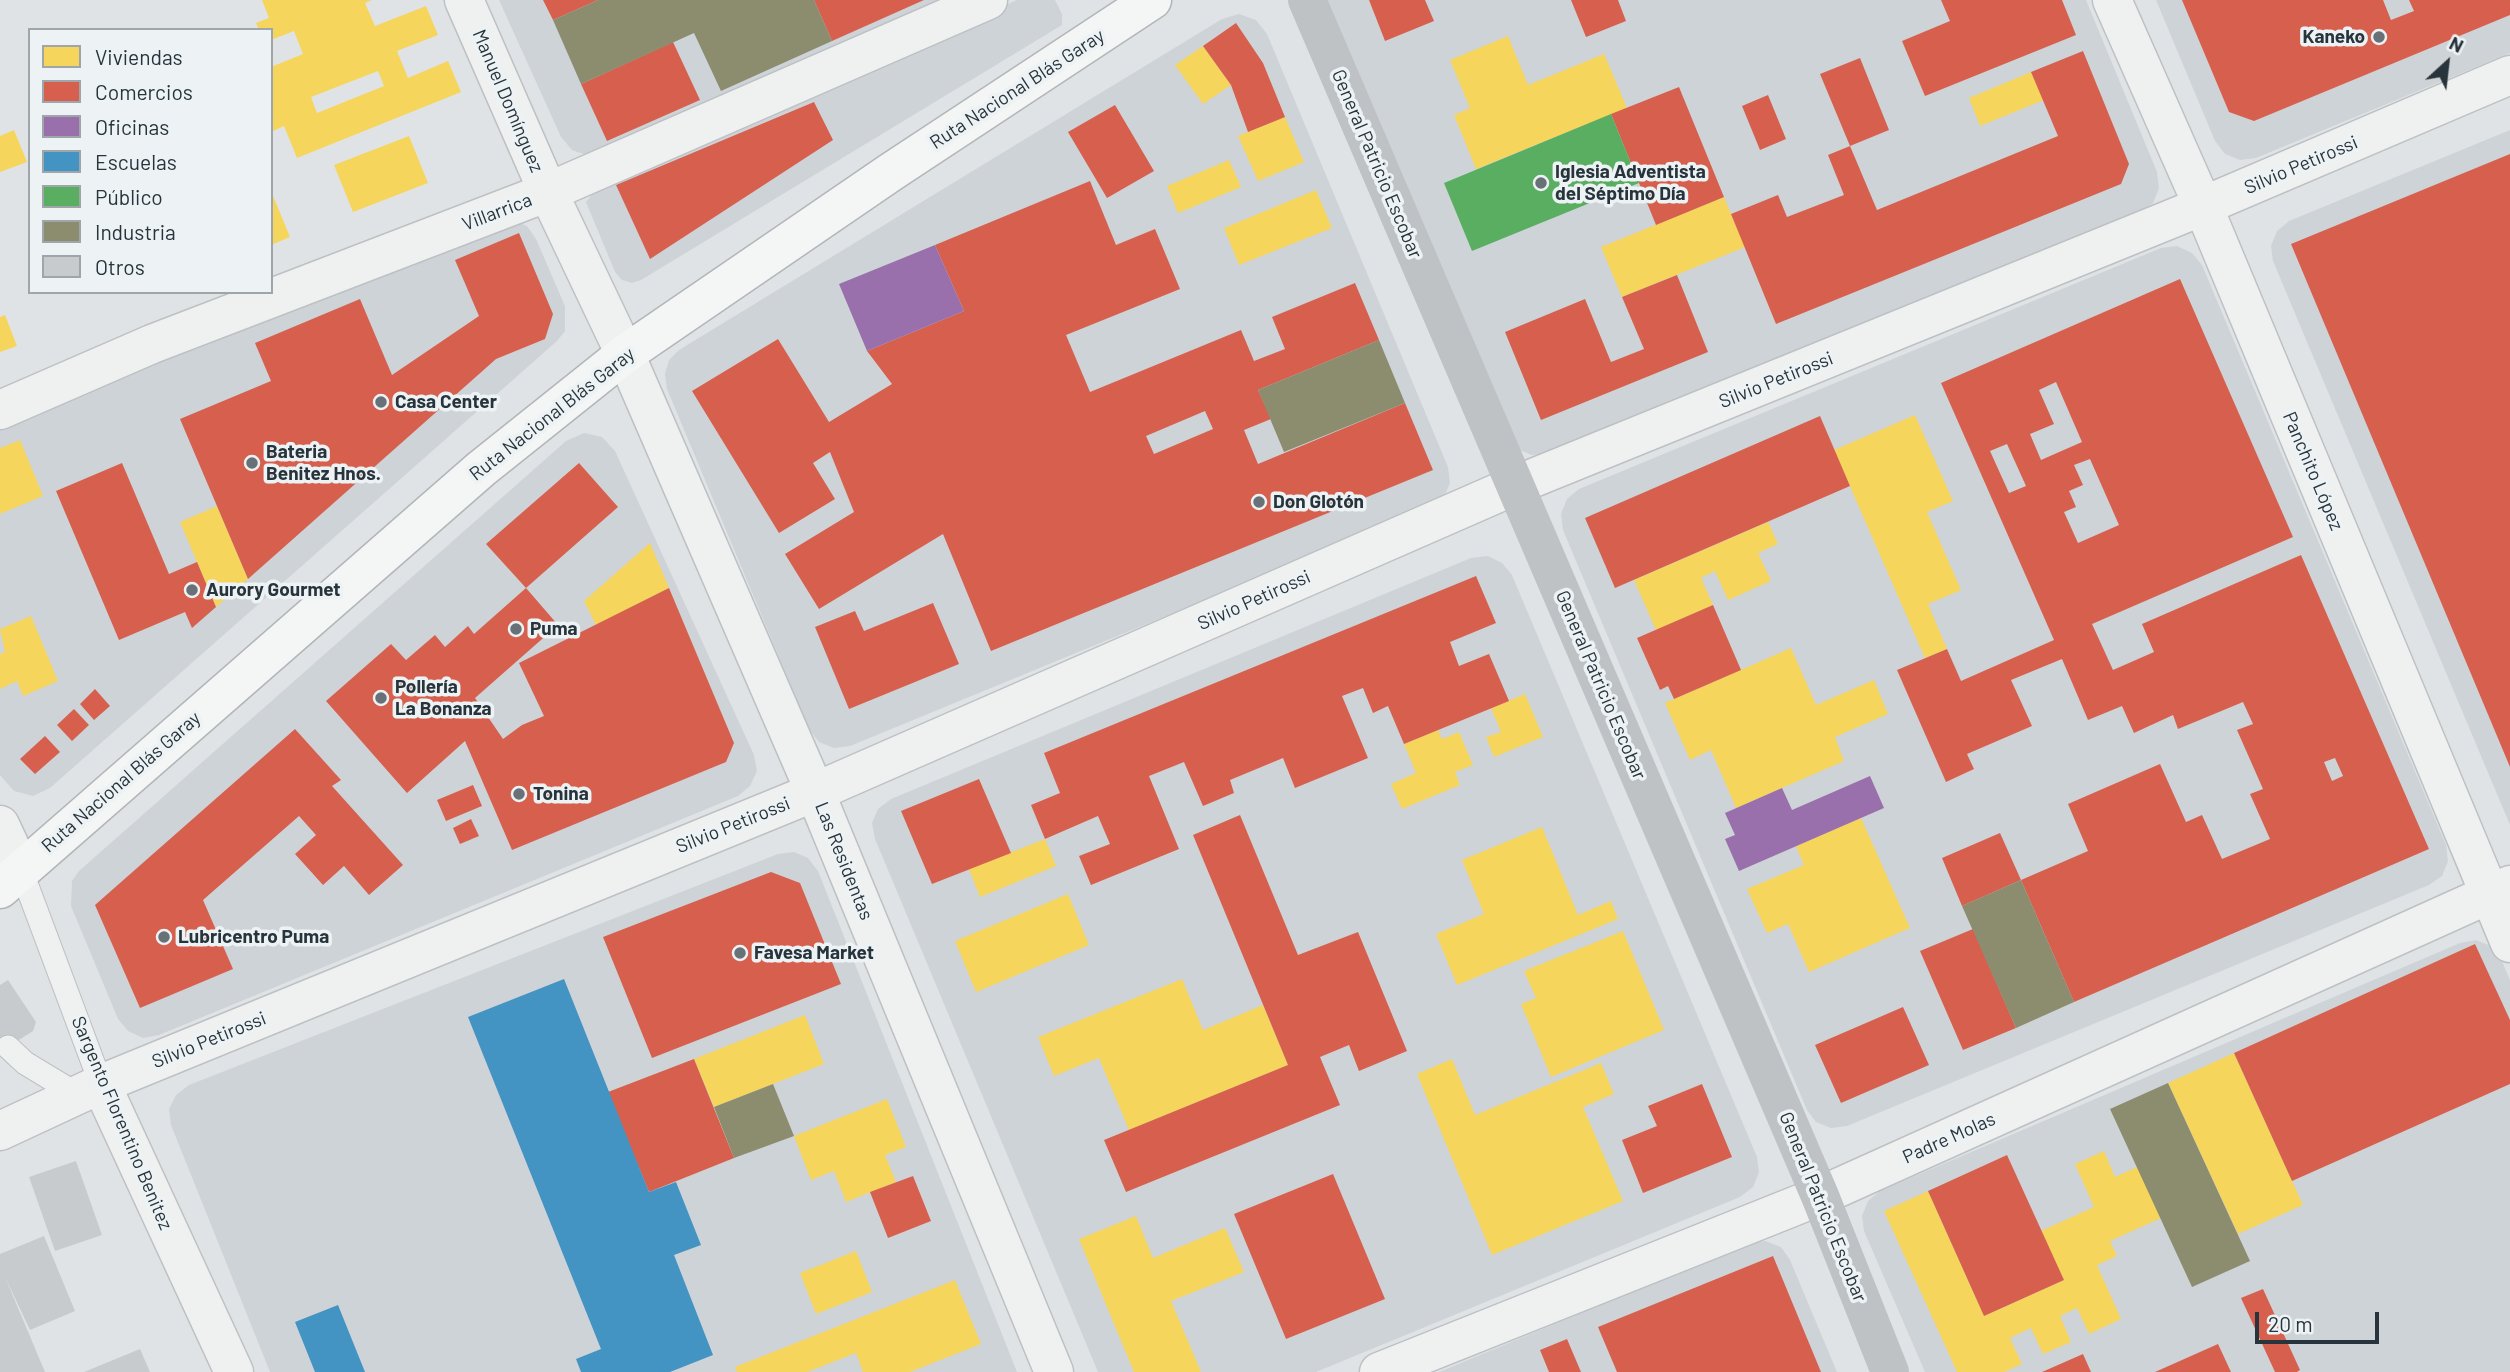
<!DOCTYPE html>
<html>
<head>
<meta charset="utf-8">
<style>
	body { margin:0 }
	#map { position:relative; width:2510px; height:1372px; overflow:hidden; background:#e0e3e5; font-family:Barlow,sans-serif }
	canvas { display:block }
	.legend { position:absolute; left:28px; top:28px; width:245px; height:266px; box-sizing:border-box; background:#edf2f4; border:2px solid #9ea6aa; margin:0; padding:9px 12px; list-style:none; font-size:21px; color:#28343c }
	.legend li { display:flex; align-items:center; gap:14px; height:35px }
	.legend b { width:35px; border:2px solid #9ea6aa }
	.north { position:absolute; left:2412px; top:28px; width:70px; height:70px; -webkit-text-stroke:5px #edf2f4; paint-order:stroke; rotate:27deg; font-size:19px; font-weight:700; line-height:28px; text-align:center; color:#28343c }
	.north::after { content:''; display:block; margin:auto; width:24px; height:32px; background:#28343c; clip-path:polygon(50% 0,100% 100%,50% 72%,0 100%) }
	.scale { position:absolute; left:2255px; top:1312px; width:124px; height:32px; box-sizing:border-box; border:4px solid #28343c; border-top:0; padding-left:9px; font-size:21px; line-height:24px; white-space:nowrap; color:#28343c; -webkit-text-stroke:5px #edf2f4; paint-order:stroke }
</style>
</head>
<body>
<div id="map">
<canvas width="2510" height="1372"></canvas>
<ul class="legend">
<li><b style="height:19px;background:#f6d55c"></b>Viviendas</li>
<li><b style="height:19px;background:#d6604d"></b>Comercios</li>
<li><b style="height:19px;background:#9970ab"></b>Oficinas</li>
<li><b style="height:19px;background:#4393c3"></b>Escuelas</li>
<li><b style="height:19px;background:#5aae61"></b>Público</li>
<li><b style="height:19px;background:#8c8c6e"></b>Industria</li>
<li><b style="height:19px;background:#c8cbcd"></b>Otros</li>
</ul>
<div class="north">N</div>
<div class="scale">20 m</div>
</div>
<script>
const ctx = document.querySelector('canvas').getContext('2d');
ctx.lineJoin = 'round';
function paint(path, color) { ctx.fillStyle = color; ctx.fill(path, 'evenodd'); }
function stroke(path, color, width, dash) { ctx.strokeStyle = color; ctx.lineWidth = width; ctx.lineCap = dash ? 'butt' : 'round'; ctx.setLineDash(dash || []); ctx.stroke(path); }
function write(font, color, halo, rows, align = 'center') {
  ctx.font = font + ' Barlow,sans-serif'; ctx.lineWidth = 7; ctx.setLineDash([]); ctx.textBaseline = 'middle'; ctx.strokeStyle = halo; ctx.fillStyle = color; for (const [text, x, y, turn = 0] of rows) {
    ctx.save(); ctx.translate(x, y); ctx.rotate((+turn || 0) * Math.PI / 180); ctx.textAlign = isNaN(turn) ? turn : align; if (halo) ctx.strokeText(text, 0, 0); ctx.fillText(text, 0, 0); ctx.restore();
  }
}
paint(new Path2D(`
	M499,0H945L586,155L572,150L561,137Z
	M1017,0H1055L1062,14V25L641,280L632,283L622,280L615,272L586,202L597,188Z
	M1327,0H2086L2157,172L2159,188L2153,203L2141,212L1547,453L1532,455L1517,449Z
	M2156,0H2510V53L2256,158L2240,160L2225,154L2215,141Z
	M1239,14L1256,20L1267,34L1448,467L1450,483L1444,497L1431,507L850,746L834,748L819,742L809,729L667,389L665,374L669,360L679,350L1222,19Z
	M2510,130V825L2273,261L2271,246L2277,231L2289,221Z
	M512,220L527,226L536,239L565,306V331L557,341L50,788L33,796L14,791L0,775V429L496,222Z
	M2177,246L2192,253L2202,265L2446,845L2448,861L2442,876L2429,885L1847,1126L1831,1128L1816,1122L1807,1110L1563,530L1561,514L1567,499L1579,489L2161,248Z
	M584,433L602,437L615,451L754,755L757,771L750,786L738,796L159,1035L143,1038L128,1031L118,1019L71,906L72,881L79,871L566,441Z
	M1488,556L1502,563L1512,575L1757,1157L1759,1172L1753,1187L1740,1197L1316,1372H1098L875,839L872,823L878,809L891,799L1471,558Z
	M794,852L808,858L818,871L1017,1372H270L171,1125L169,1109L176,1095L189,1085L778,854Z
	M2476,940L2491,946L2501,959L2510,980V1372H1925L1864,1231L1862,1216L1868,1201L1880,1191L2460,943Z
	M1765,1241L1781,1247L1790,1260L1837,1372H1439L1750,1243Z`), '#ced3d8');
paint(new Path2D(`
	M262,0H372L365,3L375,26L426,6L438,35L397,51L408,78L448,61L461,92L297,158L284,126L271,132V67L303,54L294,31L271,40V30H259L256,23L269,18ZM378,71L384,86L317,113L311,97Z
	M1508,36L1528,85L1604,54L1627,108L1476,169L1454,115L1470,108L1450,60Z
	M1203,46L1231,85L1203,104L1175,65Z
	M2031,72L2044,100L1980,126L1969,98Z
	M1285,117L1304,162L1258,181L1238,136Z
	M14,130L27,162L0,172V136Z
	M409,136L428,183L353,212L334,165Z
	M1229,160L1241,187L1178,213L1167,186Z
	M1316,190L1332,228L1239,265L1224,228Z
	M271,191L290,237L271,245Z
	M1724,197L1745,247L1622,297L1601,247Z
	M5,315L17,346L0,352V317Z
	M1915,415L1953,501L1927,512L1961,590L1928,604L1947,649L1925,658L1834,450Z
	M20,440L43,496L0,514V448Z
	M217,506L248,579L216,607L180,522Z
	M1768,522L1778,544L1758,553L1771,581L1728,600L1715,571L1701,578L1713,605L1656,630L1634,580Z
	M650,543L669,588L596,625L584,601Z
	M31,616L58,681L23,696L17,681L0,689V654L5,652L0,629Z
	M1791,648L1816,705L1874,680L1888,714L1835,737L1844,761L1736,808L1711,750L1690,760L1665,703Z
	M1525,694L1543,737L1494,757L1486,737L1501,732L1491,708Z
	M1438,730L1442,739L1459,732L1473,765L1455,772L1460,785L1402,809L1391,784L1416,773L1404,744Z
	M1861,818L1910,928L1809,972L1788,924L1767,933L1747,889L1804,865L1796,846Z
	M1542,827L1578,915L1611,901L1618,919L1457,985L1436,934L1484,914L1462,860Z
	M1045,839L1056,866L980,897L969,869Z
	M1068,894L1089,945L976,992L955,941Z
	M1623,931L1664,1030L1551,1077L1521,1004L1536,998L1524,971Z
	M1182,979L1203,1030L1263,1005L1288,1065L1129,1130L1099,1058L1054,1076L1038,1037Z
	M805,1015L824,1064L714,1107L694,1059Z
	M2234,1053L2303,1205L2238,1234L2168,1083Z
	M1452,1059L1475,1115L1601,1063L1614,1094L1583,1107L1623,1201L1492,1255L1417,1074Z
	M887,1099L906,1147L885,1155L896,1182L846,1202L834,1171L811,1180L794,1136Z
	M2104,1151L2115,1177L2137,1167L2161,1218L2110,1241L2117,1256L2097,1265L2121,1319L2089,1334L2077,1308L2060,1316L2071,1342L2043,1354L2031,1328L2010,1338L2022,1364L2004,1372H1957L1884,1211L1928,1191L1984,1316L2064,1280L2041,1231L2094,1207L2075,1164Z
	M1136,1216L1153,1258L1225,1228L1244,1272L1171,1301L1201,1372H1134L1114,1324L1079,1239Z
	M856,1251L872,1292L816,1314L800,1273Z
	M955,1280L981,1344L910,1372H863L856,1353L807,1372H737L735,1367Z`), '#f6d55c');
paint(new Path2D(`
	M543,0H598L553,20Z
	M814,0H924L832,41Z
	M1369,0H1425L1434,21L1385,41Z
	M1571,0H1618L1626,21L1586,37Z
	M1941,0H2062L2076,35L1925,96L1902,41L1950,21Z
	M2182,0H2383L2391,20L2414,11L2409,0H2510V15L2254,121L2229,112Z
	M1236,23L1263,63L1285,117L1248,132L1231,85L1203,46Z
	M673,42L700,100L607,141L581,84Z
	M2083,51L2129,164L2121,184L1776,324L1731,214L1778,195L1787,217L1844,195L1828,155L1850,146L1877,210L2058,136L2031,72Z
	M1860,58L1889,130L1850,146L1820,74Z
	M1679,87L1724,197L1656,225L1611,114Z
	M1768,95L1786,139L1760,150L1742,106Z
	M814,102L833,140L650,259L616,185Z
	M1115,105L1154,171L1107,198L1068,132Z
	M2510,154V767L2291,244Z
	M1090,181L1116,245L1155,229L1180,289L1066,335L1090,392L1241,330L1254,361L1285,349L1272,317L1355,283L1379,340L1258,390L1271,419L1244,430L1258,464L1405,403L1433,470L991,651L943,534L819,609L785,554L854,512L830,452L813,463L835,499L779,533L692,391L778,339L829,422L892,384L867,351L964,311L935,245ZM1205,411L1213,429L1154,454L1146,436Z
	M519,233L553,314L545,339L496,359L248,579L180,419L271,381L255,343L360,299L392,375L479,316L455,260Z
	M1677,275L1708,352L1541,420L1505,332L1585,299L1611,362L1644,349L1622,297Z
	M2180,279L2293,537L2092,624L2113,670L2154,652L2142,624L2301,555L2429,849L2074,1002L2021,880L2088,851L2068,804L2160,764L2186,822L2202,815L2222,859L2270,839L2250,794L2263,789L2237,730L2253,724L2243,702L2178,729L2173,715L2134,733L2122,706L2088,720L2062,659L2011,680L2032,726L1967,754L1974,769L1946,782L1897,670L1947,649L1961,681L2054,640L1941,383ZM2056,382L2082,442L2041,460L2030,434L2054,424L2039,390ZM2007,444L2026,486L2009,493L1990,451ZM2090,459L2119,525L2078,543L2064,512L2076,507L2069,491L2083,485L2074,465ZM2335,758L2343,776L2332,781L2324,762Z
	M1820,416L1850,486L1615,588L1585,518Z
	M122,463L169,574L197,562L216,607L192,628L185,612L119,640L56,491Z
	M579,463L618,507L526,588L486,544Z
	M1476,576L1496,623L1450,642L1459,666L1489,654L1509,701L1404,744L1388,706L1373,713L1363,688L1342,696L1368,758L1295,788L1283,758L1230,780L1234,793L1203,806L1184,762L1149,776L1179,849L1091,885L1079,856L1110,844L1098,816L1045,839L1031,805L1060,793L1044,753Z
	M526,588L558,625L475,698L503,739L522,725L544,716L519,663L669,588L734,743L726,762L512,850L465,741L407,793L326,701L391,644L406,660L435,635L445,647L468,626L474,634Z
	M933,603L959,664L849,709L815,627L855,611L864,631Z
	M1713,605L1741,670L1674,699L1668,686L1660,690L1637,638Z
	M95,689L110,706L94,720L80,704Z
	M74,709L89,725L72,741L57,725Z
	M295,729L341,780L332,786L403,865L369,895L344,866L323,885L295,854L316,835L299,816L203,900L233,969L140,1008L95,905Z
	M45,736L60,752L35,774L20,759Z
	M979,779L1011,853L932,884L901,811Z
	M473,785L482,806L446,821L437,800Z
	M1240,815L1298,955L1358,932L1407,1051L1359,1071L1349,1045L1320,1057L1340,1105L1126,1192L1104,1140L1288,1065L1193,835Z
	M471,819L479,836L460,844L453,828Z
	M2000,833L2021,880L1962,906L1942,858Z
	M771,872L800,883L841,984L652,1058L603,937Z
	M1973,929L2016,1028L1963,1050L1920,951Z
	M2475,944L2510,1020V1084L2292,1181L2234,1053Z
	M1903,1007L1929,1065L1841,1103L1815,1045Z
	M694,1059L734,1158L649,1192L608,1092Z
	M1702,1084L1732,1157L1643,1193L1622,1140L1657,1126L1648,1106Z
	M2007,1155L2064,1280L1984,1316L1928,1191Z
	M1333,1174L1385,1299L1286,1339L1234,1214Z
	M913,1176L931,1221L888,1238L870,1192Z
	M1773,1256L1821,1372H1617L1598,1327Z
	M2263,1289L2300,1370L2297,1372H2275L2241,1298Z
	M1567,1339L1581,1372H1549L1540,1350Z
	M2218,1344L2231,1372H2155Z
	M2083,1354L2091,1372H2042Z`), '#d6604d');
paint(new Path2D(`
	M935,245L964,311L867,351L839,284Z
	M1870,776L1884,808L1739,871L1725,839L1735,835L1725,813L1782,788L1792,810Z`), '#9970ab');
paint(new Path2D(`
	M564,979L649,1192L676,1182L701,1245L674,1255L713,1355L670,1372H581L576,1359L601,1349L468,1017Z
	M338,1305L365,1372H315L295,1322Z`), '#4393c3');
paint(new Path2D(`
	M1611,114L1639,183L1472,251L1444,183Z`), '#5aae61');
paint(new Path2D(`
	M598,0H814L832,41L721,91L694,33L581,84L553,20Z
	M1379,340L1405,403L1284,452L1258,390Z
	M2021,880L2074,1002L2016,1028L1962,906Z
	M2168,1083L2250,1261L2192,1287L2110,1109Z
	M773,1084L794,1136L734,1158L714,1107Z`), '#8c8c6e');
paint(new Path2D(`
	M8,980L36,1022L33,1031L0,1052V985Z
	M76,1161L102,1235L55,1251L29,1177Z
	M44,1236L75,1311L30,1330L5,1277L45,1372H0V1254Z
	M140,1349L150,1372H84Z`), '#c8cbcd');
const lane = new Path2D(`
	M21,870L101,1084
	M8,1047L25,1063L78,1095`);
const street = new Path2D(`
	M464,0L548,192L625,354L815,792L1054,1372
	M2112,0L2203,206L2510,943
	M0,410L152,344L548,192L988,0
	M0,825L21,870
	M101,1084L234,1372
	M0,1131L101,1084L815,792L1516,485L2203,206L2510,75
	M1379,1372L1820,1196L2510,885`);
const highway = new Path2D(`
	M0,889L481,469L625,354L891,172L1152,0`);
stroke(lane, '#bec1c3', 25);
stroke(street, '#bec1c3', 41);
stroke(highway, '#b2b6b9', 41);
stroke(lane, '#eff1f1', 23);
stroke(street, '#eff1f1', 38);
stroke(new Path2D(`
	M1307,0L1820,1196L1890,1372`), '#bec2c4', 38);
stroke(highway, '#f4f5f5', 38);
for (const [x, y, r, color] of [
	[2379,37,7,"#687177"],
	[1541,183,7,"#687177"],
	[381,402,7,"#687177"],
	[252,463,7,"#687177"],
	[1259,502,7,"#687177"],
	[192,590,7,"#687177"],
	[516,629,7,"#687177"],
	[381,698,7,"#687177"],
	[519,794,7,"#687177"],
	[164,937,7,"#687177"],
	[740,953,7,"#687177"]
]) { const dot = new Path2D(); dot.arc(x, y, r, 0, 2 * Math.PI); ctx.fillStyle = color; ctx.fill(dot); stroke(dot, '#edf2f4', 2.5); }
write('bold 19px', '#28343c', '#edf2f4', [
	["Kaneko",2365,37,"right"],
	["Iglesia Adventista",1555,172],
	["del Séptimo Día",1555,194],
	["Casa Center",395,402],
	["Bateria",266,452],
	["Benitez Hnos.",266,474],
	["Don Glotón",1273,502],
	["Aurory Gourmet",206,590],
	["Puma",530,629],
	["Pollería",395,687],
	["La Bonanza",395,709],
	["Tonina",533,794],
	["Lubricentro Puma",178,937],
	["Favesa Market",754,953]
], 'left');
write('19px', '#28343c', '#edf2f4', [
	["Ruta Nacional Blás Garay",1017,89,-33],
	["Manuel Domínguez",508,101,67],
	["General Patricio Escobar",1377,164,67],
	["Silvio Petirossi",2301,165,-23],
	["Villarrica",497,212,-21],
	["Silvio Petirossi",1776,380,-22],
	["Ruta Nacional Blás Garay",552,414,-38],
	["Panchito López",2313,471,67],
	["Silvio Petirossi",1254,600,-24],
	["General Patricio Escobar",1601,685,67],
	["Ruta Nacional Blás Garay",121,782,-41],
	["Silvio Petirossi",733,825,-22],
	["Las Residentas",844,861,68],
	["Silvio Petirossi",209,1040,-22],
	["Sargento Florentino Benitez",122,1123,67],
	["Padre Molas",1949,1138,-24],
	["General Patricio Escobar",1823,1207,68]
]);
</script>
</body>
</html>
